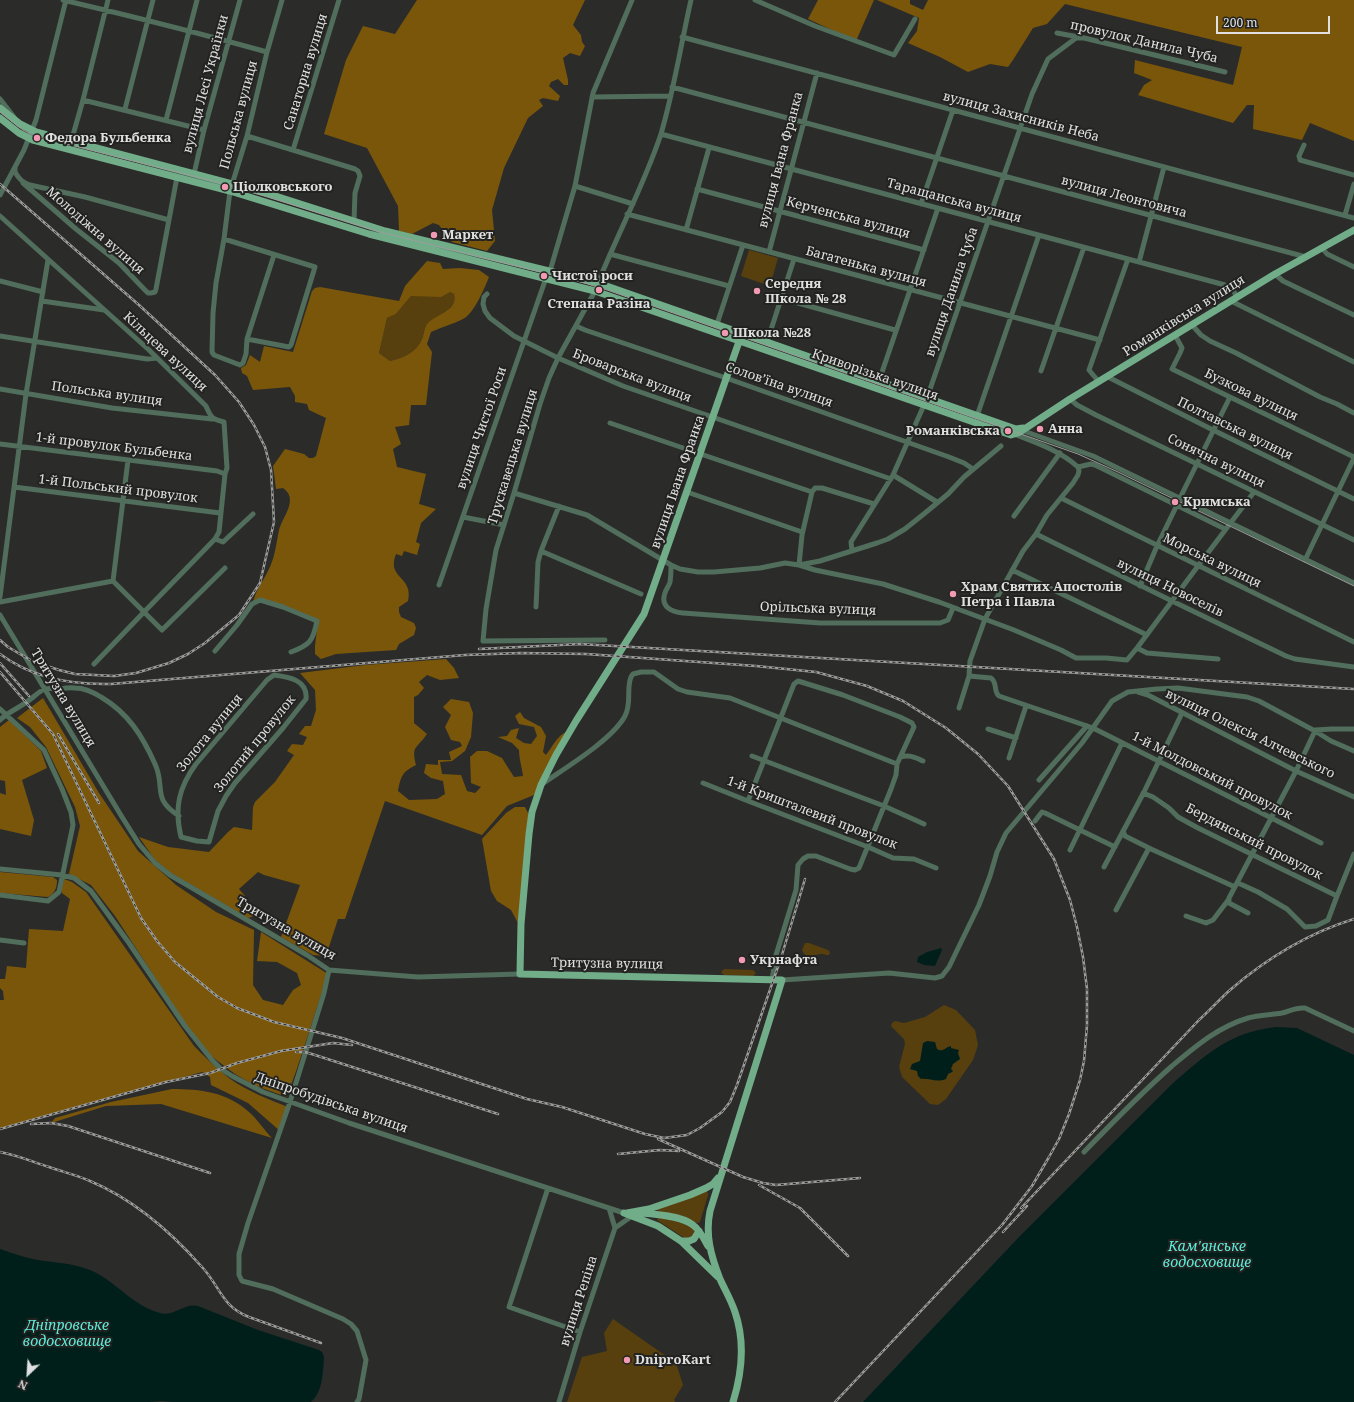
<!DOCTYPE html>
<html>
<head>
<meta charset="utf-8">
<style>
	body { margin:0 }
	#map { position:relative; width:1354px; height:1402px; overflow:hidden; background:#2b2c2a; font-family:"Noto Serif",serif }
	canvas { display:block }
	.north { position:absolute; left:8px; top:1354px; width:40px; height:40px; -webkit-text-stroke:3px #222321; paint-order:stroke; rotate:205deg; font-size:11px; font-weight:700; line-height:16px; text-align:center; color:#dfe0df }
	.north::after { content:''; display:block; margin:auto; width:14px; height:18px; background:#dfe0df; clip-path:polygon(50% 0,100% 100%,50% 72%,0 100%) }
	.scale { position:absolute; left:1216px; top:16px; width:114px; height:18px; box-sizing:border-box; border:2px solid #dfe0df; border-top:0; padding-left:5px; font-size:12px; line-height:14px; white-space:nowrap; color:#dfe0df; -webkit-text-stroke:3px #222321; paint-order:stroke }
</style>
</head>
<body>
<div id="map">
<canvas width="1354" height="1402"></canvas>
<div class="north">N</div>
<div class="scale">200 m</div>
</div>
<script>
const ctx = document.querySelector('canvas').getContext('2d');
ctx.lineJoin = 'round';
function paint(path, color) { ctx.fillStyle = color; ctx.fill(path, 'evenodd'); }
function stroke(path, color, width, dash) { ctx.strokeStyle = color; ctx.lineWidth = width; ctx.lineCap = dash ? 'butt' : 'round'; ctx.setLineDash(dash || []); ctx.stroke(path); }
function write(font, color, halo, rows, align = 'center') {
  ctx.font = font + ' "Noto Serif",serif'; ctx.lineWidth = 4; ctx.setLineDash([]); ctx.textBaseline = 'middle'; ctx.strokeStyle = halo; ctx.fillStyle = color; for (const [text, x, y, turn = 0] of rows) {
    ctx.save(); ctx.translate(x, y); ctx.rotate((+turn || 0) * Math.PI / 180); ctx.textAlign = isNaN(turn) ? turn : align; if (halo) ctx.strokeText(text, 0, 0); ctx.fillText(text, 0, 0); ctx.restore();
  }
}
paint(new Path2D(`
	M749,250L778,258L770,286L741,276Z
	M450,292L454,294C458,312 436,313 427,324C424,328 424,335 422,339C417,352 403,358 390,361L379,353L387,318L396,314L411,296Z
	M805,943H809L828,950L830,952L829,955C827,955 825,955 823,954C816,953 806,961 802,950Z
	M724,969L753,970L756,973L753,976L724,975L721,972Z
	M944,1005L956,1010L975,1030L978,1045L973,1060L946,1099L938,1105L930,1104L902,1077L899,1067L905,1044L904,1039L891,1026L892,1023L895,1021L904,1023L925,1017Z
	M706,1191L708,1193V1195L700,1222L698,1223L658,1211L657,1209Z
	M658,1218C671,1220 685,1222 695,1230V1235L687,1238L683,1237L657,1220Z
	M613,1319L676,1363L683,1385L674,1400L675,1402H567L582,1357L607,1351L604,1333Z`), '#583f0e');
paint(new Path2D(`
	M417,0H585L573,25L581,35L582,42L585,46L580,56L570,53L563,58L568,80V85H564L558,79L551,82L549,86L560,96L558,101L543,98L539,100L543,106L528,118L504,168L492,210L495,241L487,251L452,242L439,225L433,223L412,234L399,231L398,206L367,148L324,134L346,60L363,26L395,34Z
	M818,0H874L856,41L808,19Z
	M877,0H910V4L923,10L928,0H1354V141L1310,123L1302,140L1253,129L1254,105H1247L1233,123L1138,95L1144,85L1152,80L1134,73L1135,60L1233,85L1242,47L1065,4L1047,24L1033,28L1013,60L1008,67L990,64L968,72L940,57L908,43L917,31L919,18Z
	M427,261L440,263L443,269L460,268L479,270L489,277C485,287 474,314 463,319C453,324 442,327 431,332L427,344L432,352L426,405H411L409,425L395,427L401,444L393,449L397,467L426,474L419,504L436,509L421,523L416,542L420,544L417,555L404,551L402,556L396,554C386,579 414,576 408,601L399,607V612L401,617L414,623L416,628L414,635L399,644L396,650L336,654L321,659L315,654V646L318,621L280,605L253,602C256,590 263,581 268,571C275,558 276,544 279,530C283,516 299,499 283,488L276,489L273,466L285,449L304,454L309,458H313L316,456L326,418L309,410L307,404L295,402V396L290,387L253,390L247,376L242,373L241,368L246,365L250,355L260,362L264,346L293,352L312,291L315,288L320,287L399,301L405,286ZM450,292L454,294C458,312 436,313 427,324C424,328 424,335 422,339C417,352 403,358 390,361L379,353L387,318L396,314L411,296L441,297Z
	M446,659L454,668L459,678L440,680L427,675L419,682L424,688L418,695L414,697V723L427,734C417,749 411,745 416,765C402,772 401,776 398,791L409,800L437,799L445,794L443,781L431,778L424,773L426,764L438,765V760H451L449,752L462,746L460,742L451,740L445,727L451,715L443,707L451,699L469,702L473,713L471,737L465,751L452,761L440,762L442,774L461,775L467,791L475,793L481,787L471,783L470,757L477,751H487L502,758L514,777L523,776C522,767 519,759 519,750L512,743L498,737L507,736L511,730L519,728L516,738L524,743L531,744L537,736L534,727L519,724L515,716L520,712L524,718L541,727L546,736L543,752L546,755C551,749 558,734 567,732L534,795L507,806L482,835L385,801L345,919H338L326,956L313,955L281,937L300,885L264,875L258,872L239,889L245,896L243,906L257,915L248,918L171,873L155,860L139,837L168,847L209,852L228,832L234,827L252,830L253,807L255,802L275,782L294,755L287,751L292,744L303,745L307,737L299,734L305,726H311L316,710L315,690L300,673L365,665Z
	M43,698L99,793L138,851L176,885L216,912L254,930L253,985L263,1000L283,1005L293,990L301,985L297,973L277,962L257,961L261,932L328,974C314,1015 302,1056 287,1097L256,1086L235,1074L207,1053L184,1022L115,916L91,885L69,874L80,826L75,807L46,747L30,727L17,718Z
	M9,720L41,751L47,768L22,780L34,820L31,836L0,829V793L6,795L5,781L0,780V727Z
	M515,807H525L529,815L519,925L511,910L497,901L491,891L482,839L506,813Z
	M0,872L53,877L57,880C57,888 55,893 48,897L0,893Z
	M64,879L72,882L86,892L194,1046C205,1057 216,1068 229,1078C247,1091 268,1099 288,1107L280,1131L248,1103L211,1085L210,1077L202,1072L0,1129V1000H4L3,991L0,988V979H5L7,966L26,968L29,929L63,931L70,899L62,893V888Z
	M172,1089C200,1089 227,1092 249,1112C258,1120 264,1130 272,1138L161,1104L106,1106L51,1123L55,1118L111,1102Z`), '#7a560a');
paint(new Path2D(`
	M941,948L942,950L935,966L924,965L917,962L918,957L927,952Z
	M1276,1027L1297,1028L1354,1055V1402H863L1018,1238L1171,1085C1204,1056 1229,1032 1276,1027Z
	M927,1041L935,1042L937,1049C943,1053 945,1047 951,1046V1048L959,1050L958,1053L960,1059L953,1064L951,1069L953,1071L952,1072L948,1074L946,1079C936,1083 930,1078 921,1079L918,1076L917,1071L910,1069L912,1064L920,1061L923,1043Z
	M0,1249C12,1253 26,1258 38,1260C56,1263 73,1263 90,1270C115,1280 131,1305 160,1313C174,1317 184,1303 198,1306L258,1330L319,1350L322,1352L324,1357C323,1372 323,1392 311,1402H174L161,1401L149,1402H0Z`), '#001f1b');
stroke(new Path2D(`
	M63,0C131,16 199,33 267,52
	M755,0L815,26L894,55L915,19
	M1057,33L1084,38L1225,72
	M682,37L1354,218
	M672,87L1306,257
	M592,97L671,96
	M0,99L14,117
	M83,100L204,130
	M125,109L153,0
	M166,120L197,0
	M661,134L1225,285L1233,290L1237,297
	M247,136L355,169L358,171L360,176L355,193L354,221
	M71,142L83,100L108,0
	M1304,145L1299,156L1300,160L1354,175
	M293,150L339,0
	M15,168V172C19,179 22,182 30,185L85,197L169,220
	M194,174L204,130L240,0
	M23,183L76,229L119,263L144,289L148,293H151L155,292L156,289L177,177
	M575,186L633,204
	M697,189L924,250
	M0,195L24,150L36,120L66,0
	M921,204L953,110
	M627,214L1100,340
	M1345,215L1354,184
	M0,216L149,350L206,406C211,418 212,419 224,422L227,468L225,474L219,532L215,539L144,612L113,581L0,602
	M686,230L709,148
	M224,239L315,267L291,345L289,347L247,339
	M1322,248L1327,254L1354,267
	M769,252L817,73
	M610,254L729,286
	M274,255L247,339L246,354L243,363L240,365L214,355L212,352L213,313L216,283L224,239L230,191L247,136L267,52L282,0
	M1139,262L1164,167
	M550,271L575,186L593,93L632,0
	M1275,274L1283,281L1354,315
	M0,281L43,292
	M598,283C618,233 644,185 661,134C674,90 681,44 691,0
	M595,291L558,358L549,378L540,404L514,493L496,550L486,609L483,641L605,640
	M487,294L484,297L483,304L485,311L490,318L514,336L558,358L623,386L891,479
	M780,298L895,330
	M42,301L104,310
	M1231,301L1354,362
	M717,324L743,245
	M1192,325L1201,335L1210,341L1236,353L1320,397L1337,404L1354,413
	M576,326L585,330L726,378L949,457L964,463L973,469
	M1175,335L1182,348L1180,353L1172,369L1354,457
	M0,336L147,359L157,358
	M767,342L794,259
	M1041,371L1084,247
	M1108,377L1213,430L1354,499
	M879,381L938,208
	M1099,382L1089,370L1128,259
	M0,389L112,408L212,419
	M927,398L1032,94L1048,59L1076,38H1084
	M1070,399L1077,405L1096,415L1354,540
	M977,416L1039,235
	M610,423L812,492L815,488H822L874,504
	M1021,430L1093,456L1354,583
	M1014,434C1037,443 1059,450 1078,467
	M0,444L217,471L225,474
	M1078,467L1091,464L1095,465L1225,529
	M893,475L937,502
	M14,487L220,513
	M687,492L802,532
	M514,493L587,515L671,565L680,569L698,572H714L760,568L785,563L799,565L820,561L877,543L888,539L905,529L925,513L948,494L964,477L1001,446
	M1061,498L1354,642
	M1180,498L1230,397
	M1014,516L1060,453
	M463,517L504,525
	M1036,534L1172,601L1286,656L1295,659L1354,667
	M215,539L223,542L253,514
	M541,551L641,594
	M852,551L851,542L893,475L924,405
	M1305,560L1354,458
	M671,565C671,571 671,576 670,582C669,586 666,589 665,593C660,607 672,612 683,613L820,623H940L948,620L953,608
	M799,565L815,570L883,584L939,602L1014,630L1061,650L1076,658H1106L1127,660L1137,648L1198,566L1254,492
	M799,565L802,535L812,492
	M1012,570L1147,635
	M113,581L128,460
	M439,585L546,278
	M1140,586L1157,546L1177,505
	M0,597L26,394L48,260
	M536,607L538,562L541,551L559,506
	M0,615L122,817L139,844L155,863L170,875L307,955L329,970L418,977L520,974
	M1137,648L1147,653L1218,659
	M215,651L237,625L252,604L260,600L283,607L317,621C313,641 310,645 291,652
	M94,664L144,612L162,630L225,568
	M274,675C289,677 308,680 306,699L283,728L235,783L226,796L218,811L209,842L197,841L181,837C174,808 179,787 196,764L267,680Z
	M969,676L991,678C998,683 993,691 999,696L1093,728L1321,843
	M1138,692L1148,695L1296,771L1354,797
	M959,708L969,676L970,661L985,619L1023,551L1036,534L1047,515L1073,483L1078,475L1079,471L1078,467
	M0,709L44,750L62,789L71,812L73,825L59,892L48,901L0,895
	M0,720C8,712 19,708 28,701C33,698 39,691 45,689C49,688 55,689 60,689C65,688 70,687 75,688C85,688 93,692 101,697C128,713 142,735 155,764C166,788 151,798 179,816
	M988,729L1016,738
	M1315,730L1332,729H1354
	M752,756L884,806L924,824
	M901,757C909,754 916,758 923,761
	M1009,758L1026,706
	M1039,780L1087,726
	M703,783L748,801L868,847L893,858L914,859L936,868
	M542,784C565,768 612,740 625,716C632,703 626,689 631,677L633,674L641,672H654L678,689L687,692L730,698L897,764
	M1143,793L1153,797L1169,808L1178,817L1198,828L1337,896
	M748,801L794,684L798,681L843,695L900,717L912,723L914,727L897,764L896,775L891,789L859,868L855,870L850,869L816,856H808L803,859L798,865L796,890L776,955L772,980
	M1035,821L1042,812L1045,813L1115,847
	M1123,831L1125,836L1151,849L1235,887
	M1070,850L1122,743
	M1104,867L1144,792L1182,713
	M0,869L62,875L74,878L91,891L129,943L185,1026L212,1060L221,1069L232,1076L263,1092L349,1123L624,1213
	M1238,883L1258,892L1287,909L1305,927L1316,926L1328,920L1337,896L1354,854
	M1116,910L1149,848
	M1248,913L1229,903V898L1296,771L1315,731
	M1186,916L1206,923L1213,920L1229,899
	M0,940L24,943
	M329,970L324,993L290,1102L248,1223L239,1254V1275L242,1281L273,1289L343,1319L351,1324L357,1331L366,1360L359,1399L357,1402
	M782,980L889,973L935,978L942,976L949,967L979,905L990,876L997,852L1006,833L1082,743L1112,701L1119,697L1128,692L1157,689L1178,688L1247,697L1259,701L1315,731L1331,741L1354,751
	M1084,1152C1112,1123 1141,1093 1172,1066C1196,1046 1218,1027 1248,1018C1259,1015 1271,1015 1282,1013C1290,1011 1296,1007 1305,1008L1354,1031
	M548,1188L509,1307L580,1332
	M615,1228L632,1216
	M559,1402L580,1332L615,1228L609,1208`), '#516d5c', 5);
stroke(new Path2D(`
	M0,108L20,124L36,132L266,193L385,231L598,283L1010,427L1016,429L1023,428
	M0,118L19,133L33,140L230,191L369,234L595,291L1011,435L1018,433L1029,426L1070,399L1275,274L1354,230
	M624,1213L658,1226L681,1241L718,1277
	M627,1213L649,1209L690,1195L706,1188L713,1184L718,1178
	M641,1213C655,1214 682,1216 693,1225C700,1230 704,1239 708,1246
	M681,1241H689L694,1239L699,1231
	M733,1402C742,1373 745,1341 735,1312C731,1300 725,1290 720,1279C711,1256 705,1235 710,1211L782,980L520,974L521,924L529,834L532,812L541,785L556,755L576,721L644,614L742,333`), '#72ad8a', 7);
stroke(new Path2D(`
	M0,112L23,130L35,136L232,186L380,232L581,282L607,290L1001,427L1078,454L1118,472L1354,586`), '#9c9d9b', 1);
const rail = new Path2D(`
	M0,184L139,305L215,375L239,402L254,425L265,447L271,470L274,522L260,583L239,615L205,643L188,654L169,663L136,673L114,676L75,674L59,670L32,661L8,647L0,640
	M479,649L580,644L1354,689
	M0,654C32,678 72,685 111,684L465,655L521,653L586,654L756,666L816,672L867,686L903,701L946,728L978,754L1008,786L1054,859L1070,900L1077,927L1083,957L1087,989V1025L1084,1061L1080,1080L1069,1114L1059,1139L1049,1157L1032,1186L1002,1225L835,1402
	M0,663L29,696
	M0,672L53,734L141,918L157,941L175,962L218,997L237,1008L274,1022L342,1038L527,1099L562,1107L645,1134L664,1138L687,1135L700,1128L722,1112L730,1102L737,1085L781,958L805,879
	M58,734L99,803
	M296,1052H305L315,1055L498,1114
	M31,1124L51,1123L68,1126L210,1173
	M0,1129L166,1082L210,1073L237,1063L281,1051L333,1043L352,1045
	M658,1139L743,1177L763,1183L776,1185L860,1178
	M0,1152C17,1155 33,1162 49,1167C63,1172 77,1175 90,1181C133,1199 171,1232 202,1267C220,1286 221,1306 249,1317L321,1343
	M618,1154L660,1150L679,1151
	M759,1185L800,1208L848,1256
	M1021,1208L1199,1020C1210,1010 1220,999 1230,990C1266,959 1309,933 1354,919
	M1003,1232L1027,1206`);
stroke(rail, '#9c9d9b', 2.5);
stroke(rail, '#222321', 1, [3]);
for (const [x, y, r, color] of [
	[37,138,4,"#f19ab1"],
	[225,187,4,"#f19ab1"],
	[434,235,4,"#f19ab1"],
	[544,276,4,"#f19ab1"],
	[599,290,4,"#f19ab1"],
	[757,291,4,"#f19ab1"],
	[725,333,4,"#f19ab1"],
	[1040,429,4,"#f19ab1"],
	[1008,431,4,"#f19ab1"],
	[1175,502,4,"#f19ab1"],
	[953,594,4,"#f19ab1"],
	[742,960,4,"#f19ab1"],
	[627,1360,4,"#f19ab1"]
]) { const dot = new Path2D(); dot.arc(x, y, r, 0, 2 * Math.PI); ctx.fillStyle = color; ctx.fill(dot); stroke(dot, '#222321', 1.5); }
write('13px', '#dfe0df', '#222321', [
	["провулок Данила Чуба",1144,42,13],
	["Санаторна вулиця",306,72,-73],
	["вулиця Лесі Українки",206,84,-75],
	["Польська вулиця",239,115,-75],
	["вулиця Захисників Неба",1021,117,15],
	["вулиця Івана Франка",781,160,-75],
	["вулиця Леонтовича",1124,197,15],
	["Таращанська вулиця",954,201,15],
	["Керченська вулиця",848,218,15],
	["Молодіжна вулиця",95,231,41],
	["Багатенька вулиця",866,267,15],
	["вулиця Данила Чуба",952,292,-71],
	["Романківська вулиця",1184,316,-32],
	["Кільцева вулиця",165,352,43],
	["Криворізька вулиця",875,375,19],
	["Броварська вулиця",632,376,21],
	["Соловʼїна вулиця",779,385,19],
	["Польська вулиця",107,394,8],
	["Бузкова вулиця",1251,395,26],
	["вулиця Чистої Роси",482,428,-71],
	["Полтавська вулиця",1235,429,26],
	["1-й провулок Бульбенка",114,447,7],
	["Трускавецька вулиця",513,457,-73],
	["Сонячна вулиця",1216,461,26],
	["вулиця Івана Франка",678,482,-71],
	["1-й Польський провулок",118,489,7],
	["Морська вулиця",1212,561,26],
	["вулиця Новоселів",1170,588,26],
	["Орільська вулиця",818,609,2],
	["Тритузна вулиця",63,698,59],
	["Золота вулиця",210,733,-51],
	["вулиця Олексія Алчевського",1250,734,26],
	["Золотий провулок",255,744,-51],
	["1-й Молдовський провулок",1212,776,27],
	["1-й Кришталевий провулок",812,813,21],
	["Бердянський провулок",1254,842,27],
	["Тритузна вулиця",286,929,30],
	["Тритузна вулиця",607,964,1],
	["Дніпробудівська вулиця",331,1103,19],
	["вулиця Репіна",579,1301,-72]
]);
write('bold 13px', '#dfe0df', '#222321', [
	["Федора Бульбенка",45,138],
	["Ціолковського",233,187],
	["Маркет",442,235],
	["Чистої роси",552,276],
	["Середня",765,284],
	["Школа № 28",765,299],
	["Степана Разіна",599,304,"center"],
	["Школа №28",733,333],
	["Анна",1048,429],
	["Романківська",1000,431,"right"],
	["Кримська",1183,502],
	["Храм Святих Апостолів",961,587],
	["Петра і Павла",961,602],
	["Укрнафта",750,960],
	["DniproKart",635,1360]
], 'left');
write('italic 14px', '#5eedda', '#222321', [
	["Кам'янське",1207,1247],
	["водосховище",1207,1263],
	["Дніпровське",67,1326],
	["водосховище",67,1342]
]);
</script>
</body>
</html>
